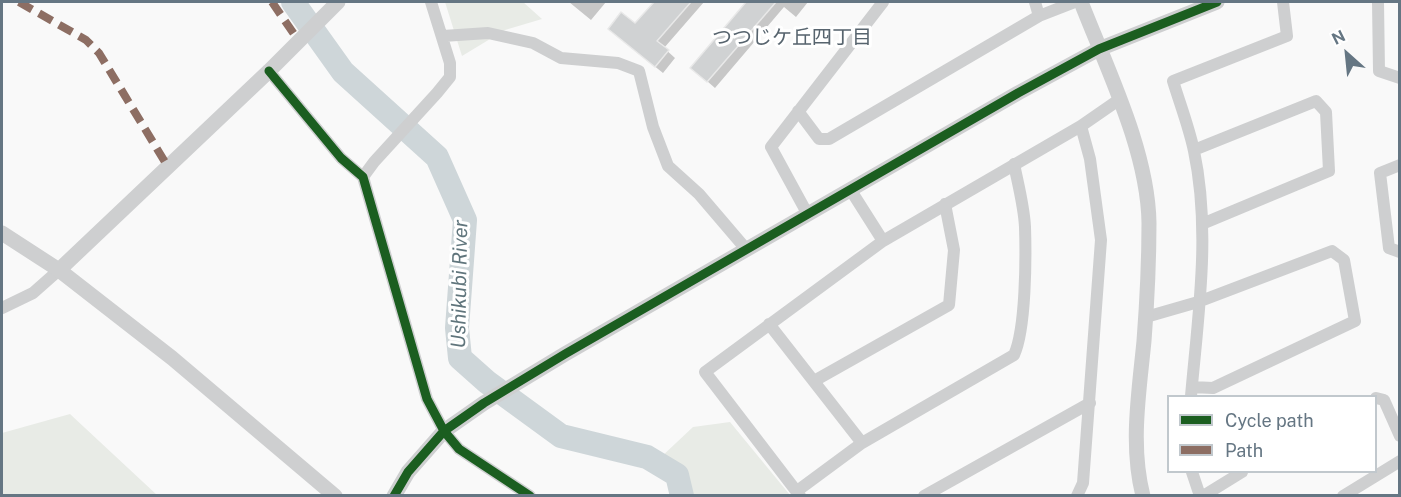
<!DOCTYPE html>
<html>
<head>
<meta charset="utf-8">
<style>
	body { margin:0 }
	#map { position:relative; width:1401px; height:497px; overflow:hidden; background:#f9f9f9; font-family:"Public Sans",sans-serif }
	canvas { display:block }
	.frame { position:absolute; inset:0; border:3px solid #657683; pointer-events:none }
	.legend { position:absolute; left:1167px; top:395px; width:210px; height:78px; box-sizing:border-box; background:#fff; border:2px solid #c1c8cd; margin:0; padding:8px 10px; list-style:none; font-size:18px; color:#657683 }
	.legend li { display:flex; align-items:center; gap:12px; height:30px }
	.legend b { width:30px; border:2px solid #c1c8cd }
	.north { position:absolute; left:1317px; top:24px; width:60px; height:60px; -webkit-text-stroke:4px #fff; paint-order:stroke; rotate:333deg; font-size:16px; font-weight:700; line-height:24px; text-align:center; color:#657683 }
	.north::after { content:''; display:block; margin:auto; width:21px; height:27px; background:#657683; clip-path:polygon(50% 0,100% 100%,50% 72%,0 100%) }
</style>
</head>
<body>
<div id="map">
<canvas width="1401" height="497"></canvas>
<div class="frame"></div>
<ul class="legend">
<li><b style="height:8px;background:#1b5e20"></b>Cycle path</li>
<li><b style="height:8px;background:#8d6e63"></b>Path</li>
</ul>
<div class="north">N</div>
</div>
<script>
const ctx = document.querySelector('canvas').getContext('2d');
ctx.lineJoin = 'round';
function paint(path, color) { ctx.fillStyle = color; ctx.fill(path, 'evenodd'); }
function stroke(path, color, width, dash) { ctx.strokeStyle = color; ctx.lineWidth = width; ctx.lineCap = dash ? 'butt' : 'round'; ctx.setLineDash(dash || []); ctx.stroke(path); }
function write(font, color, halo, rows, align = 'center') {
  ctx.font = font + ' "Public Sans","Noto Sans JP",sans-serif'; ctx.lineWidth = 6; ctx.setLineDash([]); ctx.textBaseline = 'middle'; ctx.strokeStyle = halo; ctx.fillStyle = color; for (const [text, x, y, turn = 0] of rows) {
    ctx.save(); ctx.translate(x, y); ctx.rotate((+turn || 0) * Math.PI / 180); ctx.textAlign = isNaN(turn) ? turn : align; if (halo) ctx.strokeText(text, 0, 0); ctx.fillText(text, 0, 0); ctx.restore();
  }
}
paint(new Path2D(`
	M445,2H523L542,19L505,30L462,56Z
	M70,414L157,495H2V433Z
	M730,422L790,495H686L660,458L693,427Z`), '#e8ebe6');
paint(new Path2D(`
	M569,2H606L591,20Z
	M656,2H704L664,48L675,58L663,73L617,36L635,26Z
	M748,2H808L796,17L784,7L715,88L692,68Z`), '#0003');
stroke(new Path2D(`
	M293,2L343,72L437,157L465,220L457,328L460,358L487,382L561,436L647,457L677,475L682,496`), '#ced6d9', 24);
const building = new Path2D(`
	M654,2H691L657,41L669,50L655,67L608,29L621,12L635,23Z
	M746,2H776L707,82L690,68Z`);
paint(building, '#d0d2d3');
stroke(building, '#e8e8e8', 1.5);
stroke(new Path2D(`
	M1035,2L1039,16
	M1378,2L1379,71L1400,78
	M443,36L488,33L533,43L561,58L618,63L639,71L653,127L668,166L699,194L746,249
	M269,71L341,158L363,177L427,399L444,431L459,449L530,496
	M798,111L819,139H829L1039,16L1075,2
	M1194,150L1316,101L1326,112L1329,171L1202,224
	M1400,165L1380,173L1389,248L1400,252
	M363,177L374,162L437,93L450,77V63L431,2
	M850,189L883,241
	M807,213L771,147L883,2
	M2,308L33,293L59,270
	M1146,317L1198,302L1332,251L1344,260L1355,321L1213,388L1192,387
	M769,324L862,443
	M814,381L949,305L954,250L945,204
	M1191,396C1198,316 1211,231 1194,151C1189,127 1180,104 1173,81L1287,36L1283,2
	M1376,398L1384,400L1400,436
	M1192,472L1200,496
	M797,491L862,443L1014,355C1026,329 1026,257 1025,227C1024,206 1018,184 1014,164
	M800,496L705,372L883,241L1081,126L1120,99
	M924,496L1090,403
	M1077,496L1083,483L1101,240L1090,159L1081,126
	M1203,496L1242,472
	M1343,496L1400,461`), '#cecfd0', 12);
stroke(new Path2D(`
	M1081,2C1107,69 1148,151 1149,223C1149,262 1147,302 1144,341C1139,393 1130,445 1143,496
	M2,233L59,270L172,358L335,496
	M59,270L269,71L338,2
	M394,496L408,472L444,431L484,403L565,354L1018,93L1099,49L1217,2`), '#cecfd0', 15);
stroke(new Path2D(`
	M19,2L86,40L99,53L168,167
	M272,2L298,40`), '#8d6e63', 8, [15, 8]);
stroke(new Path2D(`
	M269,71L341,158L363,177L427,399L444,431L459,449L530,496
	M394,496L408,472L444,431L484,403L565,354L1018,93L1099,49L1217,2`), '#1b5e20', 9);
write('20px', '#57646e', '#fff', [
	["つつじケ丘四丁目",792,38]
]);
write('italic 20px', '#60757c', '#fff', [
	["Ushikubi River",460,284,-89]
]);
</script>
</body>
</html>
